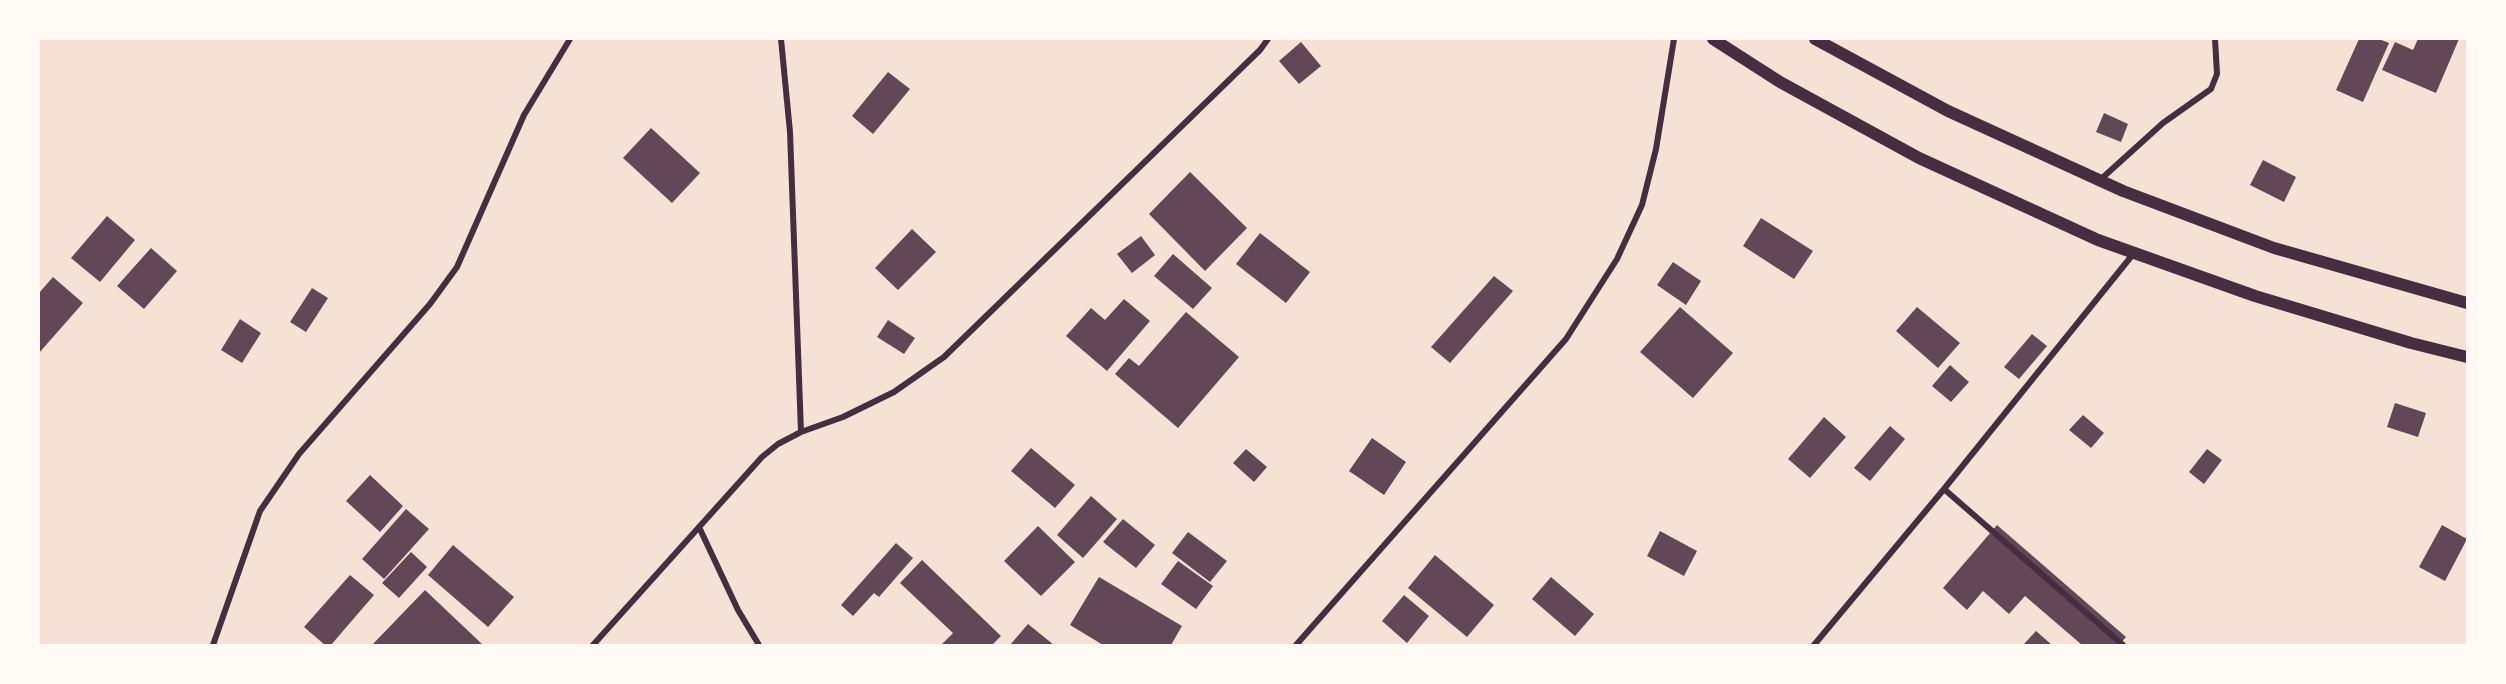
<!DOCTYPE html>
<html>
<head>
<meta charset="utf-8">
<style>
	body { margin:0 }
	#map { position:relative; width:2506px; height:684px; overflow:hidden; background:#f7e1d7; font-family:Montserrat,sans-serif }
	canvas { display:block }
	.frame { position:absolute; inset:0; border:40px solid #fffaf5; pointer-events:none }
</style>
</head>
<body>
<div id="map">
<canvas width="2506" height="684"></canvas>
<div class="frame"></div>
</div>
<script>
const ctx = document.querySelector('canvas').getContext('2d');
ctx.lineJoin = 'round';
function paint(path, color) { ctx.fillStyle = color; ctx.fill(path, 'evenodd'); }
function stroke(path, color, width, dash) { ctx.strokeStyle = color; ctx.lineWidth = width; ctx.lineCap = dash ? 'butt' : 'round'; ctx.setLineDash(dash || []); ctx.stroke(path); }
paint(new Path2D(`
	M2359,39H2379L2389,43L2363,102L2336,90Z
	M2418,39H2459L2436,93L2382,70L2395,42L2413,50Z
	M1301,42L1321,66L1299,84L1279,61Z
	M888,72L910,89L873,134L852,116Z
	M2104,113L2128,124L2121,142L2096,132Z
	M651,128L700,173L672,203L623,158Z
	M2263,160L2296,177L2284,202L2250,185Z
	M1190,172L1247,228L1205,271L1149,214Z
	M107,216L135,240L100,282L71,258Z
	M1761,218L1813,251L1794,279L1743,246Z
	M912,229L936,252L898,290L875,268Z
	M1260,233L1310,272L1286,303L1236,264Z
	M1141,236L1155,255L1132,273L1117,254Z
	M151,248L177,271L144,309L117,286Z
	M1173,254L1212,288L1193,309L1154,276Z
	M1673,262L1701,281L1686,305L1657,285Z
	M1494,276L1513,291L1450,363L1431,347Z
	M53,277L83,303L39,353V293Z
	M312,288L328,298L306,332L290,322Z
	M1124,299L1150,321L1107,371L1066,336L1091,308L1105,320Z
	M1680,307L1733,353L1693,398L1640,352Z
	M1917,307L1960,343L1938,368L1896,331Z
	M1186,312L1239,357L1178,428L1115,374L1129,358L1139,366Z
	M240,319L261,333L242,363L221,350Z
	M888,320L915,338L904,354L877,337Z
	M2032,334L2047,346L2019,379L2004,367Z
	M1950,365L1969,382L1951,402L1932,386Z
	M2395,403L2426,413L2418,437L2387,427Z
	M2083,415L2104,433L2091,448L2069,430Z
	M1824,417L1846,437L1810,478L1788,459Z
	M1890,426L1905,439L1870,481L1854,468Z
	M1372,438L1406,462L1384,495L1349,471Z
	M1031,448L1075,485L1055,508L1011,471Z
	M1246,449L1267,467L1254,482L1233,463Z
	M2207,449L2222,460L2204,484L2189,472Z
	M370,475L403,506L380,532L346,501Z
	M1091,496L1117,519L1083,558L1057,535Z
	M406,509L429,529L384,579L362,559Z
	M1123,519L1155,545L1136,568L1103,542Z
	M1997,525L2126,637L2119,645H2082L2025,596L2009,614L1983,591L1967,610L1943,588Z
	M2442,525L2467,539L2445,581L2419,567Z
	M1038,526L1075,562L1041,596L1004,561Z
	M1660,531L1697,551L1684,576L1647,556Z
	M1188,532L1227,561L1210,582L1172,553Z
	M896,543L913,558L879,597L874,593L853,616L841,605Z
	M453,545L514,597L488,627L428,575Z
	M411,552L427,567L399,598L382,583Z
	M1435,555L1494,605L1467,637L1408,588Z
	M922,560L1001,636L992,645H941L953,633L900,583Z
	M1178,561L1213,586L1196,609L1161,584Z
	M350,575L374,595L331,645H325L304,627Z
	M1099,577L1182,626L1171,645H1103L1070,625Z
	M1551,577L1594,614L1575,636L1532,599Z
	M425,590L483,645H372Z
	M1404,595L1429,616L1407,643L1382,621Z
	M1028,624L1054,645H1010Z
	M2036,631L2052,645H2023Z`), '#644757');
stroke(new Path2D(`
	M781,39L790,132L801,432
	M2100,180L2163,123L2211,89L2217,74L2215,39
	M1944,489L2123,645
	M699,527L738,610L759,645
	M213,645L260,511L299,454L430,304L457,267L524,115L570,39
	M593,645L762,457L778,444L801,432L843,417L894,392L944,357L1260,50L1268,39
	M1296,645L1566,339L1617,259L1642,205L1656,149L1674,39
	M1814,645L1944,489L2134,253`), '#4a2c40', 6);
stroke(new Path2D(`
	M1713,39L1780,82L1919,158L2098,240L2255,296L2411,343L2467,357
	M1815,39L1948,111L2123,191L2274,248L2467,303`), '#4a2c40', 12);
</script>
</body>
</html>
